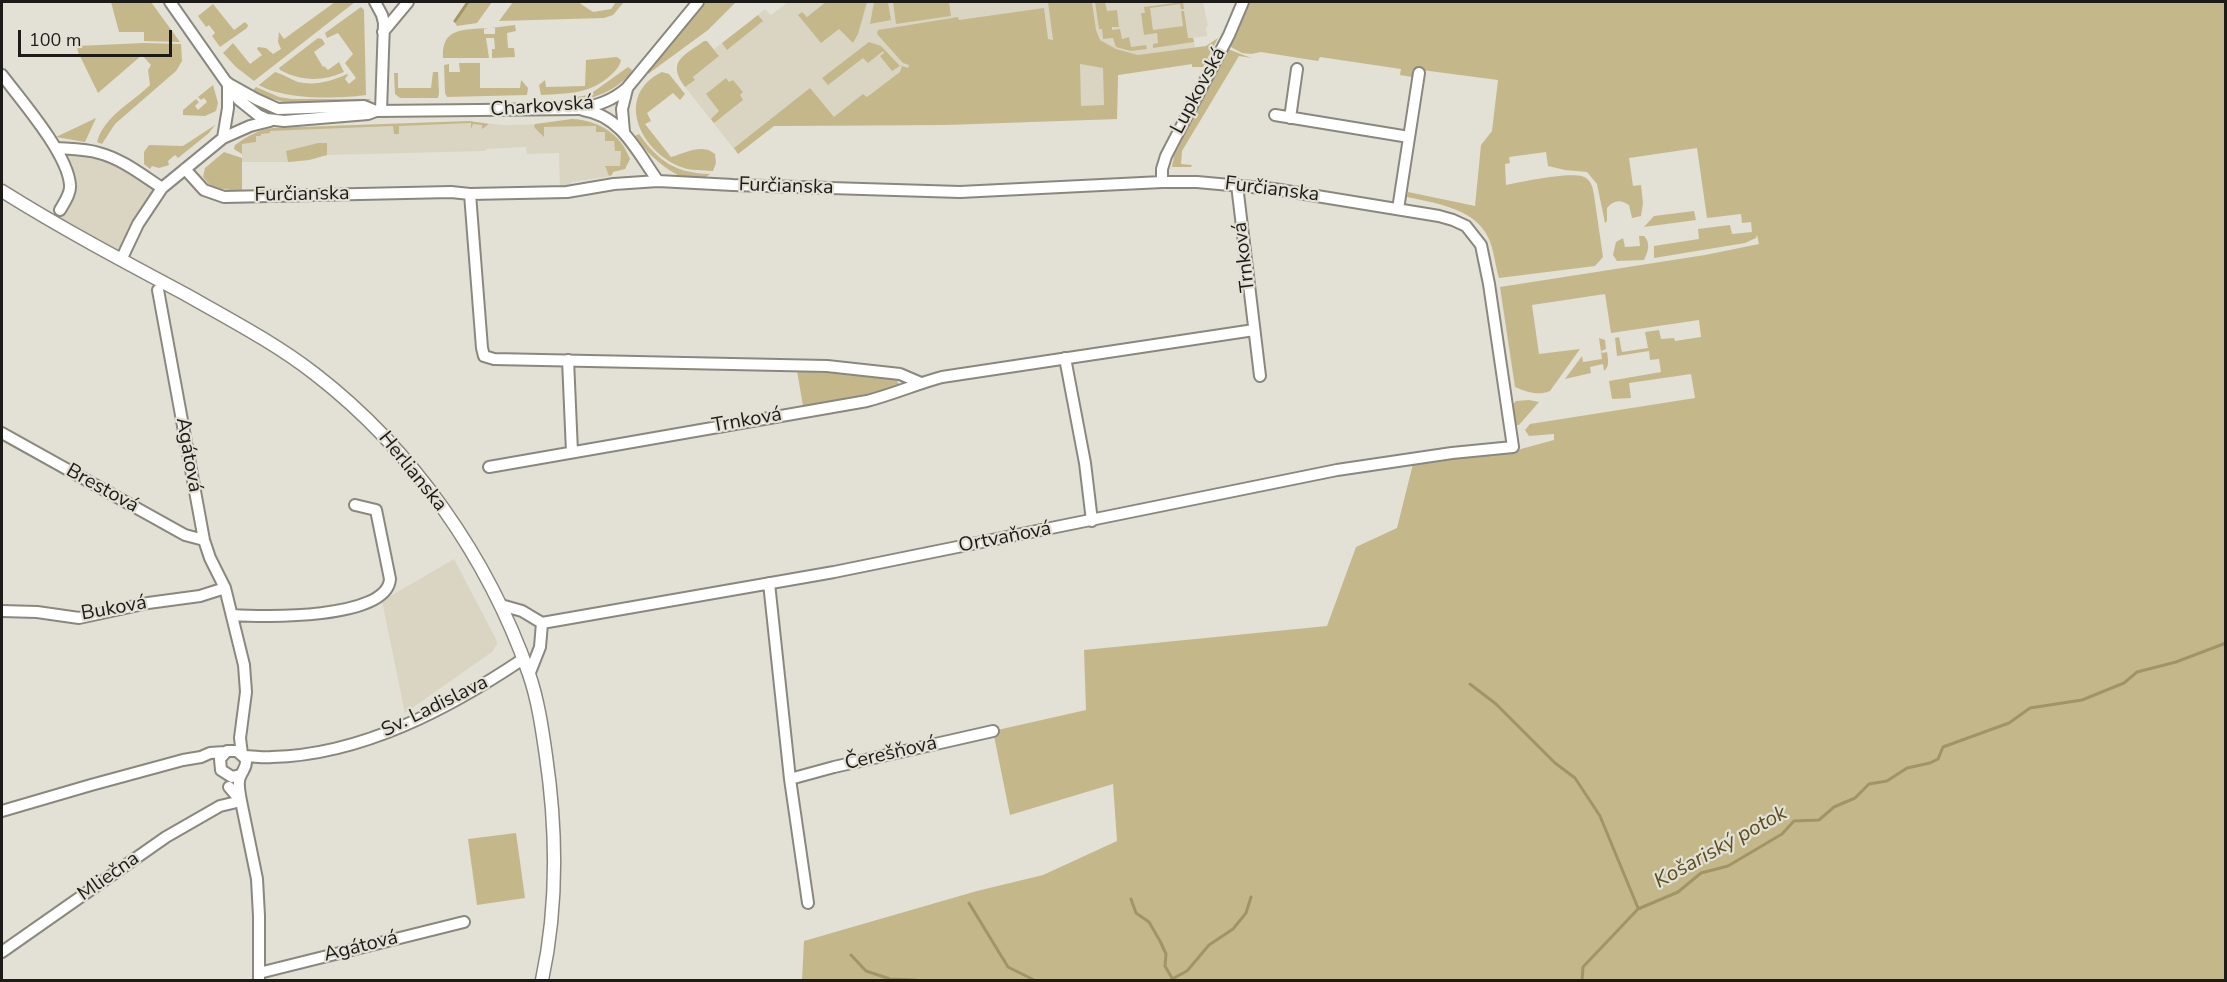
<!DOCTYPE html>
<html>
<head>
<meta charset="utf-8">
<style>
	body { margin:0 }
	#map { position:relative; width:2227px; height:982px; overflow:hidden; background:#e3e0d5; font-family:"Nunito Sans",sans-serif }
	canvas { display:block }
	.frame { position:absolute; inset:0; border:3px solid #1c1b17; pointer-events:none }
	.scale { position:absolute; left:18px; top:30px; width:154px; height:27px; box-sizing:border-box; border:3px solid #1c1b17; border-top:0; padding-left:8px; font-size:18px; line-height:21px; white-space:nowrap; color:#1c1b17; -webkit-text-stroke:4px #e3e0d5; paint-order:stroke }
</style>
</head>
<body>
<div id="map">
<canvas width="2227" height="982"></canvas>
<div class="frame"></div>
<div class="scale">100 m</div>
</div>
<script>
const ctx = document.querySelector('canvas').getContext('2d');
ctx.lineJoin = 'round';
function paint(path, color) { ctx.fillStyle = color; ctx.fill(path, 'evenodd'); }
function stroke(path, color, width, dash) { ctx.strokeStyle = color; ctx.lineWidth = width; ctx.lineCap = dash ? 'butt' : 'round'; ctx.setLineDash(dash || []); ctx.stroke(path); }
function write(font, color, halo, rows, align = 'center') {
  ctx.font = font + ' "Nunito Sans",sans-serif'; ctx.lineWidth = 4.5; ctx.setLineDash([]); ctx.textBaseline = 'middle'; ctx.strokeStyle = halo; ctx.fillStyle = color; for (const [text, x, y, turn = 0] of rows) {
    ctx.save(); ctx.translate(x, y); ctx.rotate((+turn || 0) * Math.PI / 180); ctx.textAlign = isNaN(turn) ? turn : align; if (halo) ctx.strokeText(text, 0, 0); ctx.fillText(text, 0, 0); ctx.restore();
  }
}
paint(new Path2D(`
	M788,2H1203L1208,26L1206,27L1207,36L1193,38L1195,47L1193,64L1118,75L1117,119L945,125L774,126L738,154L685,87L694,80L693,77L719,56L714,49L722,43L727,49L762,21L758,15L761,12L765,9L771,15Z
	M469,121L503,125L544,124V127L597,126L606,132L621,151L620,166H607L605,168L611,176L572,182L570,186L560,187L559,153L527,154L526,147L486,149L485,151L327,155L309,160L288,162H242V154L234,149L235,145L249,136L258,131L274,128Z
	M56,148L88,151L162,188L121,260L53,223L70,190Z
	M454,559L496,639L497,644L492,652L405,713L382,601Z`), '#dad5c3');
paint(new Path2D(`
	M111,2H151L180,42L144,41V32H119Z
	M335,2H355L254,81L236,67L223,53L233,43L250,64L262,55L257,49L258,47L266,48L273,54L281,49L278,42L279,32L284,39Z
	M467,2H492L477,23L457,26L454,21Z
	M513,2H578L593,12L611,9L616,2H624L613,15L604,18L499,21Z
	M705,2H736L708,30L648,74L646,73Z
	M826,2H867L858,34L853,43L839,29L821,43L798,15L802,12L807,17Z
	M874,2H888L891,20L870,24Z
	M893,2H949L951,16L896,24Z
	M1048,2H1092L1096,30L1100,40L1116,49L1138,55L1206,46L1218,38L1203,67H1192V64L1118,75L1117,119L945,125L774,126L738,154L734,148L810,88L834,117L863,94L867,97L900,72L902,66L908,68L909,65L903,63L877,34L878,30L958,17L959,20L1044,8L1048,39L1053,40ZM1080,64L1103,68L1104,105L1081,106Z
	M1095,2H1105L1107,11L1117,10L1119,27H1112V30L1120,29L1122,39L1129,37L1131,47L1146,45L1147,49L1131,51L1116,47L1113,38L1103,39L1102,29H1099Z
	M1183,2L1184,9H1181L1180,4L1150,8L1153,30L1183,26L1181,11H1184L1188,38H1193L1194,42L1153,48V44L1158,43L1157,33L1144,35L1141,13H1145L1144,7Z
	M1249,2H2225V980H802L804,941L977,891L1043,875L1117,841L1113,784L1010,815L993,731L1086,710L1084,650L1327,626L1356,547L1397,528L1414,460L1510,452L1554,440V434L1529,436L1525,430L1530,424L1695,398L1691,374L1629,383L1631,398L1612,399L1609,381L1661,372L1659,359L1650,360L1649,351L1617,356L1615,338L1619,337L1622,352L1648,348L1645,332L1659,330L1661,339L1674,338L1675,341L1701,337L1699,320L1611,333L1605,294L1532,305L1539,354L1580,349L1550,391C1538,396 1527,392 1515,387L1500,287L1705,255L1759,244L1757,235L1756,238L1745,243L1654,258V246L1699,239L1698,229L1730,225L1732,234L1752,232L1751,222L1742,223L1741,214L1707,218L1697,148L1629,158L1633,186L1641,185L1643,203L1641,216L1632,218L1629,205C1621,199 1613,200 1607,208V221L1605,223L1597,184L1587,172L1565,170L1548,166L1546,152L1509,157L1510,163L1505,164L1506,185C1521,182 1576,170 1586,178C1592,182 1593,189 1594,195L1603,257L1595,266L1499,278C1495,265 1494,249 1488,237C1474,208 1435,203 1407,197L1408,192L1475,206L1481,145L1492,131L1498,80L1414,69L1412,77L1400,75L1401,69L1320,57L1318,61L1261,52L1251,54L1242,53L1229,46Z
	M213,4L234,30L245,22L248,25L247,28L220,47L212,36L215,33L209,25L206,27L198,16Z
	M361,7L364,10L366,95C337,99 284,100 259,85L275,72C283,74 290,79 298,82C315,86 332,81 347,74L348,75L345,79L349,84L356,78L345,63L353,54L338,33L327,38L325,33Z
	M758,15L763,21L727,50L722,43Z
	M515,25L516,31L507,33L508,48H514L515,57L492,58V49H495L494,38H486L489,58H443C441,27 464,30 488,28L484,29V34H495V28H491Z
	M318,38L322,39L325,44L314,52L323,67L324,66L328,70L339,62L344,72C322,82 301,81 280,70L279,68Z
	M704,41H707L719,56L693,77L695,80L685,87C666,61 684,56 704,41Z
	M869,42L881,46L900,66L892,71L880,56L884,53L883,51L868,63L863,58L828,85L822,78Z
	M144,43L181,44L182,61L176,71L115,124L102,144L97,142C104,116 132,103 150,85L148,70L151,65L142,55L98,93L78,52L77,46Z
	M1228,49L1251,58L1239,56L1182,151L1181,164L1192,165L1191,167H1172L1174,156Z
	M617,57L621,60C620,66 616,70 611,75C589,95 569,93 541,95L539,85L545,80L546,87L585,86L586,60Z
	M459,63H480V88H520L521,80L528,88L527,95L447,97L445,93L444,65L449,64V72H460Z
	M628,67L632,70L631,74C611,93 597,97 570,103V98L589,95Z
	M433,72H438L439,93L438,98H400L395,94L394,73H398V88H431Z
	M662,72L669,74L685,94L680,100L673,93L647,113L651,121L645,124L671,157C686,153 702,143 715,154L716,163L713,171C702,170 691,171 681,167C641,152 613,96 662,72Z
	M726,78L729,82L733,80L743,92L740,95L743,100L714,123L711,119L719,111L706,94Z
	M213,85L218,103L216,111L205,116L183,115V110L196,99L199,102L195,106L198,110L207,102L204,98L201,100L198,97Z
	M256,87L279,97L292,99H371L366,102C328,104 287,111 253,90Z
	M96,118L85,142L56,137Z
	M572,119C598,120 621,134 630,159L625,169L613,172L612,175L609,176L605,166H620L621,151H615L614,141H605V132H596V126L544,127V137L534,127L535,124Z
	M469,121L489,124L482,129V125L473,124L471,129V123L399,126V134H394L393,126L270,131V133L261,134V136H256V142L242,144V154L234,149L235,145C248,136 258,130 273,128Z
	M215,125L209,133L178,158L175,155L168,161L169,165L159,168L152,166L150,169L144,164V152L149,145L183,146Z
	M639,134C659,162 676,173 710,174C688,194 647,155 635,136Z
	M318,143H327V155L309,160L288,162L286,151Z
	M224,152L242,158V191L212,188L203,177L205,168Z
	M1694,211L1696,220L1644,227L1654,216Z
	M1639,236H1644C1651,243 1648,252 1644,260L1617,261L1613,255L1616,242L1623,238L1625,247L1640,246Z
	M1599,338L1605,340L1606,349L1601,351L1602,353L1607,352C1608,359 1610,366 1604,371L1603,364L1590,367L1591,373L1565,379L1582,356L1583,362L1602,359Z
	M797,371L873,375L896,379L899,384L888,390L803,406Z
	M1529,400L1539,402L1519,425H1516L1513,404L1516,401Z
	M516,833L525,898L477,905L468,839Z`), '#c4b88b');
stroke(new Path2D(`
	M455,21L468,2
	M1470,684L1496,704L1555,763L1575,778L1600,816L1638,908
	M1131,899L1136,913L1149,922L1160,941L1166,954L1165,966L1173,980
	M969,903L1008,967L1034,980
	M851,955L866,971L890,979L915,980
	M1172,979L1187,971L1209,945L1233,929L1246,913L1251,897
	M1582,980L1583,967L1638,909L1678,892L1701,873L1728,866L1782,834L1794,821L1819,820L1834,807L1855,798L1869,784L1887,781L1907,768L1930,763L1938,759L1943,747L2009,723L2030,708L2082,700L2124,683L2137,672L2176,662L2226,643`), '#a29565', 3);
const minor = new Path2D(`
	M170,2L238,99L258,115L267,119L284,121L368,114L376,111L579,109C598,105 612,101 627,88L698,2
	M375,2L382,15L384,23L381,111
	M383,32L408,2
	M2,75C21,100 68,154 70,185C71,193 64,203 60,210
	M231,85L256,99L278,109L364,106L376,111
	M583,110C622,116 637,152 658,181
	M1275,115L1409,137
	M1290,118L1297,69
	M624,132L622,109L627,89
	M223,138L228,108V83
	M56,148C70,149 86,149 99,153C122,159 142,175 162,188
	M185,169L204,190L224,197L451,192L470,194L567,192L614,184L658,181L733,185L960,192L1162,182H1197L1274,189L1439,216L1453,220L1466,226L1481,245L1489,284L1513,447L1452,453L1337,470L834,572L542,623
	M1162,182V169L1166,156L1229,35L1243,2
	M1237,185L1260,376
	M470,194L482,348L484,356L494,359L827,366L900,374L921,383
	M1398,209L1419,73
	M121,260L138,224L162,188L223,138L250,126L270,121
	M158,290L204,540L210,558L225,588L244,665L246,692L240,738L242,754
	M1065,358L1085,463L1092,521
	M568,360L572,452
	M2,433L185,535L204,540
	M489,467L867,401C894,394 916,384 942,377L1254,330
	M769,583L790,779L808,903
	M501,605L522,611L542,623
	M2,611L37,612L79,618L148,603L200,596L225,588
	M233,615C262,617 387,620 390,579L376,510L355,505
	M529,675L540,647L542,623
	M244,756C254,756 263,758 272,757C362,755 450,708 523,659
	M790,779L834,767L993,731
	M229,787L241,801L257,879L259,916V980
	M2,811L91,785L183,760L201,757L210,753L225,752
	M2,952L166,837L220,806L241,801C240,794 237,784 240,777C243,769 247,768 246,759L237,751H227L220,759L221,770L232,777L240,775
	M259,973L464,922`);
const major = new Path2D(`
	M2,191C61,228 123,261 185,294C229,319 275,343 315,374C412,449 488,557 529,674C538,700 542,728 546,756C557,831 558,906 542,980`);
stroke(minor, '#8a887e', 14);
stroke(major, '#8a887e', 15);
stroke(minor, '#fff', 10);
stroke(major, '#fff', 12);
write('20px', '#1c1b17', '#e3e0d5', [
	["Lupkovská",1199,91,-62],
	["Charkovská",542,107,-4],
	["Furčianska",786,187,2],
	["Furčianska",1272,190,7],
	["Furčianska",302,195,-1],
	["Trnková",1245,257,-97],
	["Trnková",747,421,-10],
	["Agátová",188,455,80],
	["Herlianska",412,472,51],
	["Brestová",102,489,29],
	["Ortvaňová",1005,538,-11],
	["Buková",114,609,-10],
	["Sv. Ladislava",435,707,-26],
	["Čerešňová",891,754,-13],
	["Mliečna",109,877,-35],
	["Agátová",361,947,-14]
]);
write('italic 21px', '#5c4f1d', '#e3e0d5', [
	["Košariský potok",1721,848,-29]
]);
</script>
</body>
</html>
